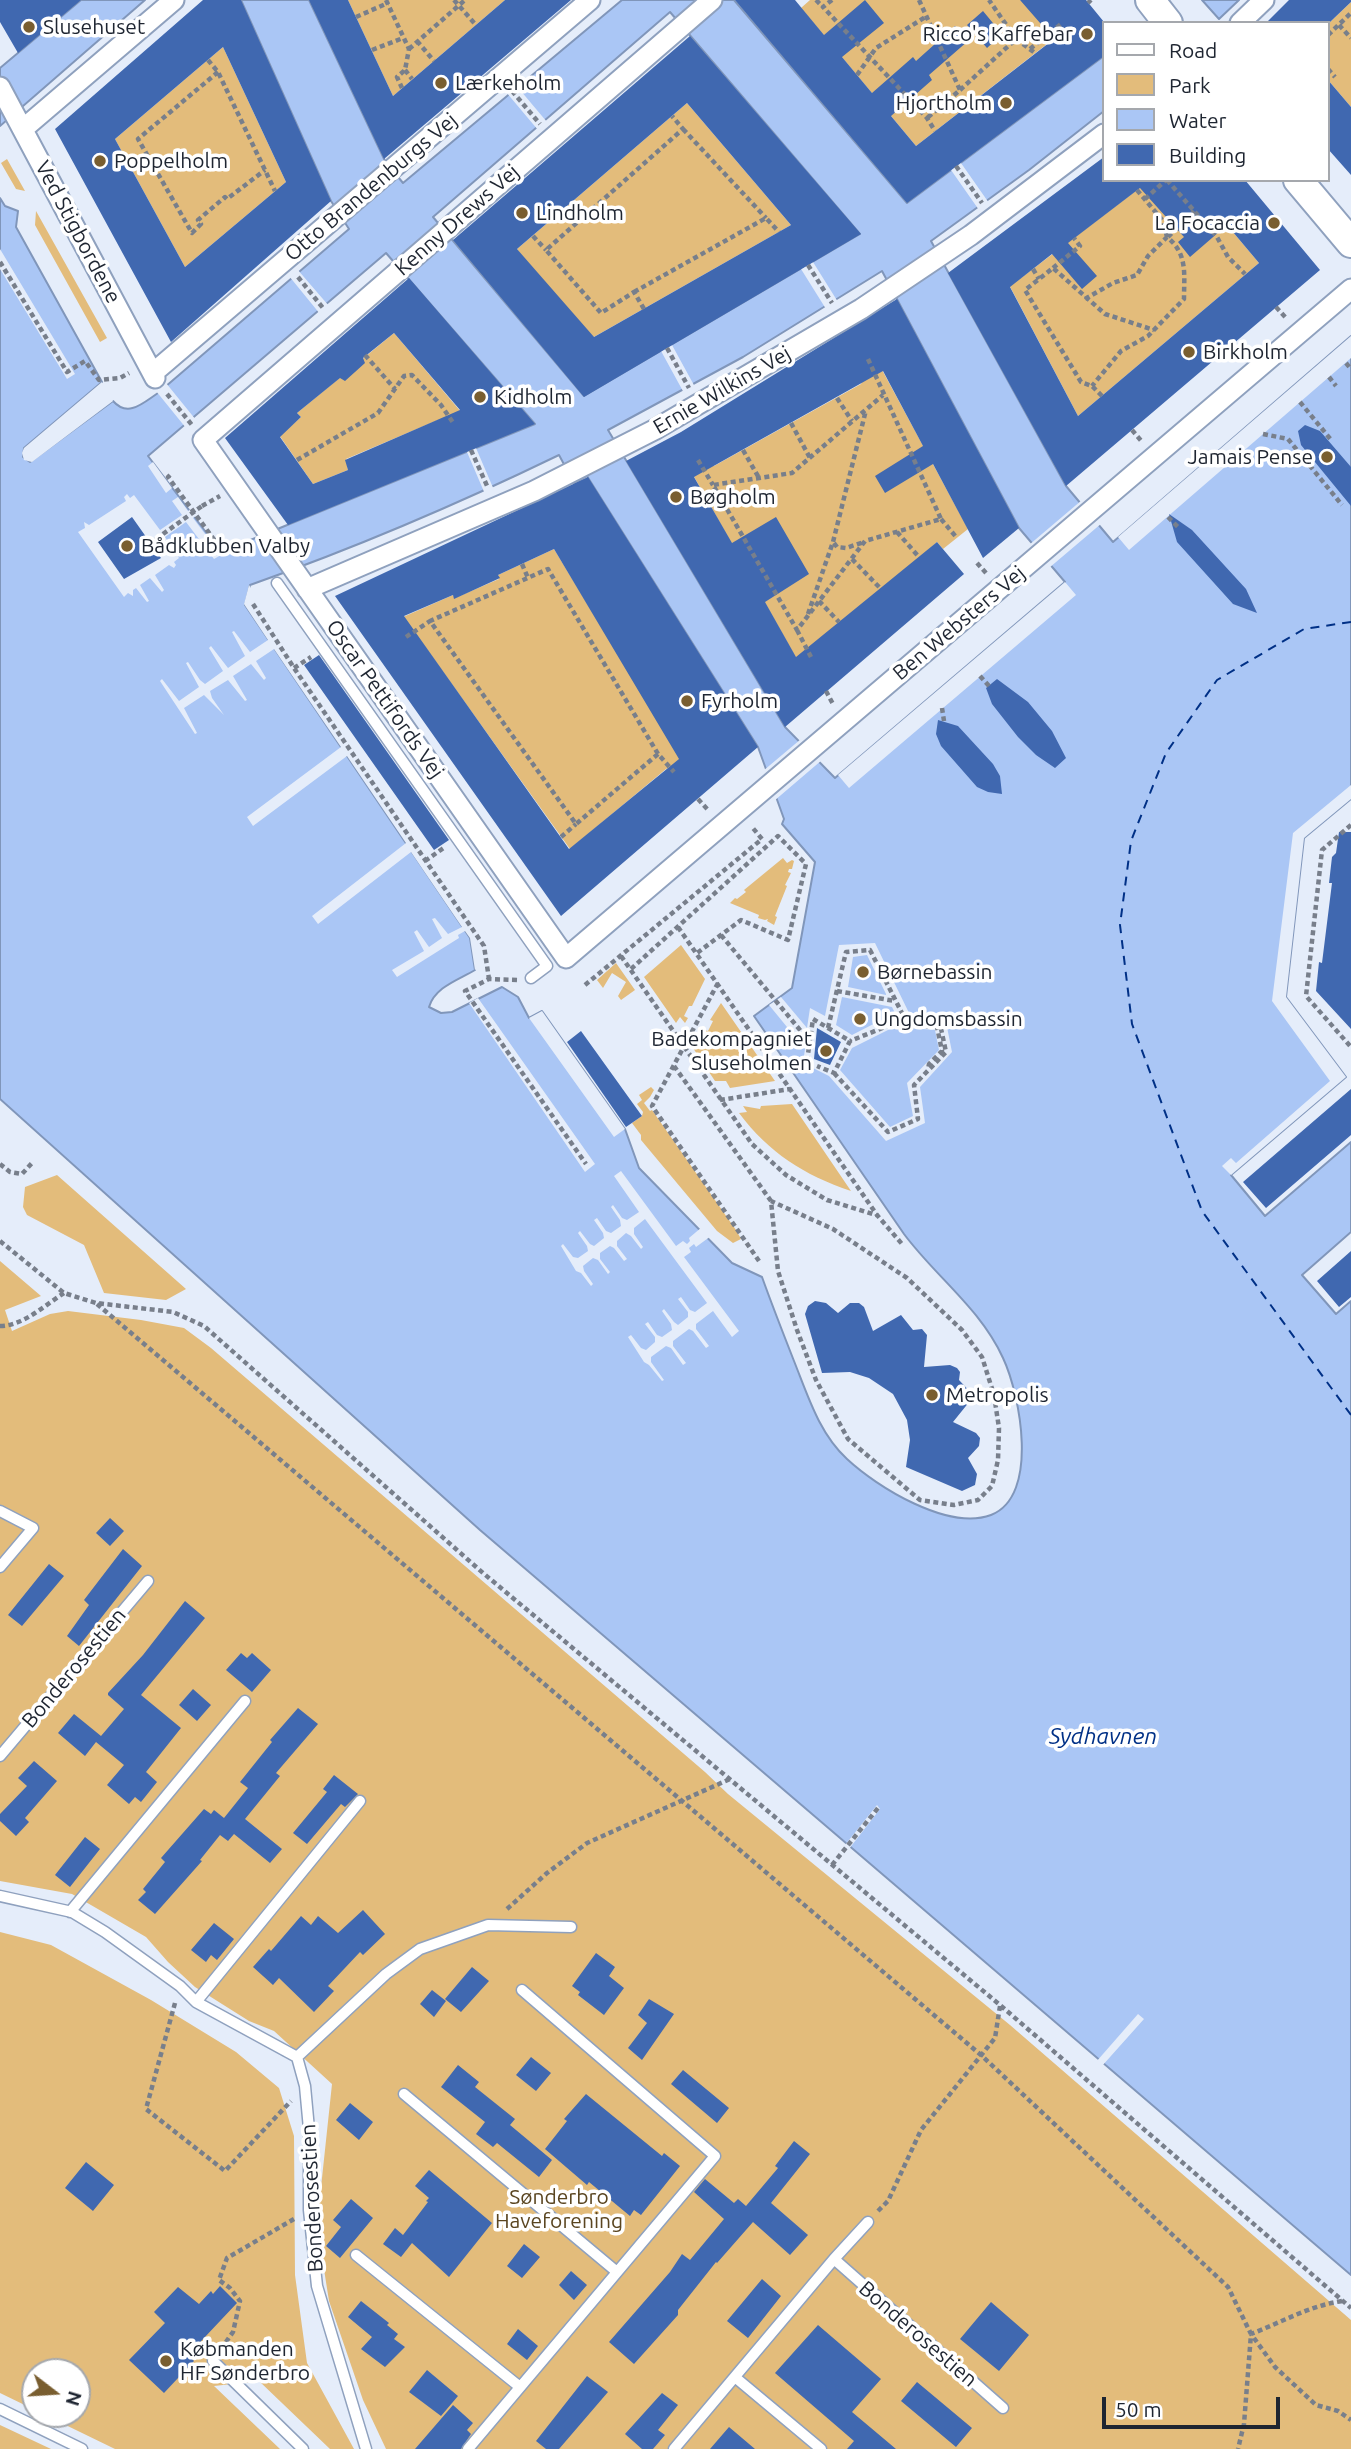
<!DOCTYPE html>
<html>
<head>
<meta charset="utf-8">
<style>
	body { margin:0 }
	#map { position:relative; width:1351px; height:2449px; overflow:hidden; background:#e5edfa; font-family:Ubuntu,sans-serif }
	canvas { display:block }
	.legend { position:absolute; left:1102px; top:21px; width:228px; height:161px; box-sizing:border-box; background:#fff; border:2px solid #a5a8ad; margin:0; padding:9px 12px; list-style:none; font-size:21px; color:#1e2531 }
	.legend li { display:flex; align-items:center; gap:14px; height:35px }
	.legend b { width:35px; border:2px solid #a5a8ad }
	.north { position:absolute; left:21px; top:2358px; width:70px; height:70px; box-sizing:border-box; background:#fff; border:2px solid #a5a8ad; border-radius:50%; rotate:107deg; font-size:19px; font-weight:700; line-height:28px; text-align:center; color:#1e2531 }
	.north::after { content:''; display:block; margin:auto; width:24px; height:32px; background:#795e30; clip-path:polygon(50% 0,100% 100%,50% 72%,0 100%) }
	.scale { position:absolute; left:1102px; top:2397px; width:178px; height:32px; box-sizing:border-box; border:4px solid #1e2531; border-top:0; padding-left:9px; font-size:21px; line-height:24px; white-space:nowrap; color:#1e2531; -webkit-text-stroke:5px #fff; paint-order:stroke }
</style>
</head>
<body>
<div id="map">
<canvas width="1351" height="2449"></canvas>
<ul class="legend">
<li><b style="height:9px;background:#fff"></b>Road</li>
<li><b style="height:19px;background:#e3bc7b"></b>Park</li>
<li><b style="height:19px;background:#aac6f5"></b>Water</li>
<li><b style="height:19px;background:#4068b0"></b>Building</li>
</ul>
<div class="north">N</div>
<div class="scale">50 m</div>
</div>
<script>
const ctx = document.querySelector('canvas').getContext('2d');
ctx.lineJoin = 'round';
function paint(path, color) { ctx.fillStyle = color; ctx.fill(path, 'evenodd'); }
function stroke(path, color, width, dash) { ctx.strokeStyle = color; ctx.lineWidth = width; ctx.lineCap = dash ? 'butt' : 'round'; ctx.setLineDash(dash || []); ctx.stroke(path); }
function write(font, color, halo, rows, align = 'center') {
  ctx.font = font + ' Ubuntu,sans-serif'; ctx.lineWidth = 7; ctx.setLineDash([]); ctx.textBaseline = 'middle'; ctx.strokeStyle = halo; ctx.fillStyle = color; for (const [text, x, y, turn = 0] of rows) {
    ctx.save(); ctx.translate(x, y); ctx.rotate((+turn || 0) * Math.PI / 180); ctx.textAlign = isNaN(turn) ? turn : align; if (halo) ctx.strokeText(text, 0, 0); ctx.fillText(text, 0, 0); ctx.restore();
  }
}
paint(new Path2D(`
	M348,0H505L393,96Z
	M810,0H1020L1065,30L916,146L801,8Z
	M1351,2V107L1328,80V24Z
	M223,47L286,182L185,267L115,139Z
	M687,103L791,225L578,346L517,249Z
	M7,159L25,191L16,189L1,163Z
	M1150,180H1189L1259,263L1078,416L1005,277L1021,278Z
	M36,211L107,338L100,342L35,225Z
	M394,333L467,419L438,420L346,459L348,470L313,484L277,432L291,426L301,417L297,413Z
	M874,355L968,529L943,549L937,542L800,665L688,466H714L861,384Z
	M554,549L684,763L666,769L570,849L421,641L394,621L453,595L455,598L499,579L498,575Z
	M783,858L787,863L792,860L794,861L792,869H789L788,872L791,873L785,885L787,886L775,916L777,917L774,925L767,921L768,919L765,920L758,918L759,915L730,903L735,898L737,899L746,892L744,890Z
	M681,945L705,979L692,1006H689L684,1016L688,1018L685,1023L680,1017L676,1023L644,977Z
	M616,963L635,990L621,1000L618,996L626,982L612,973L603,988L597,980Z
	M721,1003L775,1081L730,1088L726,1081H715L693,1048L704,1030L708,1031L713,1021L710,1020Z
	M651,1087L654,1090L650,1097L644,1103L650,1111L652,1110L736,1230L741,1239L733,1243L717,1231L641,1140V1135L632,1123L642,1116L643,1112L637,1104L642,1100L639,1095Z
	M792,1104L851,1191C804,1175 769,1153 739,1113L747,1112L743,1106L760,1109L761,1106Z
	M57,1175L186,1289L166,1300L104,1293L84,1245L27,1215L23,1207L25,1187Z
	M0,1261L41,1296L5,1310L12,1331L50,1314L68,1311L141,1320L184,1328L211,1348L705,1772L728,1794L1010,2025L1351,2320V2449H386L363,2400L329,2301L317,2225L332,2084L274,2031L249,2021L195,1987L168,1962L146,1937L72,1894L0,1881Z
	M0,1932L51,1945L151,2000L236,2052L279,2088L294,2136L295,2275L307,2363L354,2449H330L259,2381L214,2386L280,2449H115L43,2414H77V2372H35V2410L0,2393Z
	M0,2425L51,2449H0Z`), '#e3bc7b');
const water = new Path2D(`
	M81,0H145L0,126V68Z
	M241,0H309L385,161L403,183L622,0H734L907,203L1104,56V111L1029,170L931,241L1066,486L1113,542L1351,336V799L1304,838L1286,997L1346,1077L1231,1175L1265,1216L1351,1142V1232L1302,1275L1336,1314L1351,1301V2275L480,1530L0,1099V198L5,206L18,211L16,227L102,382L24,448L23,457L30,462L113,401C128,418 143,403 158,393L349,229L331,201ZM670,12L860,234L584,396L433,217ZM386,253L535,424L221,552L148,456ZM882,271L1019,528L1065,582L835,778L785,727L608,430L743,357ZM559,455L574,483L587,476L758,747L784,819L782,824L815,862L792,988L754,1016L904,1234C936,1277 980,1308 1003,1358C1020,1394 1040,1496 991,1515C948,1531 877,1487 847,1459C819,1433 808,1396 794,1361C783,1333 772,1305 762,1277L732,1263L639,1168L625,1129L542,1011L529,1018L518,997L502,987L452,1012L441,1013L429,1007C435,987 458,980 475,970L470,938L245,605L250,585C355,548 458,504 559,455Z
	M1202,0H1239L1219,19Z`);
paint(water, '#aac6f5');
stroke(water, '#8096ba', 2);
paint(new Path2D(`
	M515,84L547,122L538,130L506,92Z
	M961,163L989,203L979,210L951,170Z
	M0,249L75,374L67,379L0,269Z
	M813,262L838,302L826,309L801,269Z
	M297,269L329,306L320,314L289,276Z
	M1351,336V358L1129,550L1118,537Z
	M672,345L695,387L684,393L661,351Z
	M102,382L103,385L27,450L26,456L31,459L112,399L113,401L32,462L24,460L22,453L24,448Z
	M166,383L196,420L186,428L156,391Z
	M476,448L494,490L485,494L467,452Z
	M153,462L172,488L166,493L148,466Z
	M127,494L130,498L134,495L160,530L182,515L172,501L178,497L188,511L192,508L197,515L193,518L221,555L214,559L186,522L165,537L179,558L174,562L176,565L174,568L169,565L155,575L164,590L162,592L150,578L140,585L149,601L147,602L136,588L133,590V596L128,593L124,597L78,532L85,528L84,522L89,525L126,501L124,497Z
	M1082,500L1102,523L1049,568L1029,545Z
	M1065,582L1076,595L849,788L838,775Z
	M249,585L257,599L249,605L473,936L478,968L475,970L470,938L465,931L458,935L459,938L397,977L392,970L424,951L414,932L417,930L429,947L442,938L432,919L435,918L448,934L462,927L411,852L318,924L312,916L406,843L347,756L253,826L247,817L341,747L274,649L256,661L266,678L264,680L251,664L233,676L247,700L245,701L228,680L210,691L212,698L224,715L204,695L184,708L197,733L195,734L160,681L162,679L179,701L199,687L186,663L188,662L200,680L205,684L223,671L209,648L211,646L228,668L245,656L232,632L234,631L250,652L268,640L244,604Z
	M801,739L822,760L774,801L763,771Z
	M1351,785V799L1304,838L1286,997L1346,1077L1231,1175L1222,1166L1231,1158L1236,1163L1330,1081L1272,1001L1293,833Z
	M875,943L910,1015L945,1017L952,1052L920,1087L925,1123L886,1141L829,1076L803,1063L805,1049L769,1005L781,997L807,1028L810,1008L825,1016L839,945ZM867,955L886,994V995L848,987L853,957ZM842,997L892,1007L895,1013L852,1035L836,1025ZM894,1027L935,1030L939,1050L907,1083L913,1116L890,1127L840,1070L852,1048Z
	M478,998L595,1164L585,1172L469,1003Z
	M542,1011L625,1129L614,1137L529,1018Z
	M621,1171L676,1246L683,1241L687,1244L690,1241L689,1238L702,1227L711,1236L696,1247L694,1244L689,1248L691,1252L684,1257L739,1331L732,1337L713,1311L696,1324V1329L709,1346L706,1348L693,1331L689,1329L673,1341V1346L686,1363L683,1365L671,1348L666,1346L651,1357V1362L664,1380L662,1381L649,1365L644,1362L628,1337L631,1335L641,1348L646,1350L655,1342V1337L645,1324L648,1322L657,1335L662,1337L672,1330L671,1324L662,1311L664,1309L674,1322L678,1325L688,1317V1312L678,1299L681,1297L690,1310L695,1312L707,1303L645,1219L634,1228V1234L643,1247L641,1249L631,1236L626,1233L617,1241V1246L627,1259L624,1261L614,1248L610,1246L600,1253V1259L610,1272L608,1274L598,1260L593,1258L583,1266L584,1271L593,1284L591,1286L581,1273L576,1271L561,1246L563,1244L573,1257L578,1258L588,1251L587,1246L578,1233L580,1231L590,1244L594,1246L604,1238L603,1233L594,1220L597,1218L606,1231L611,1233L621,1226L620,1220L611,1207L613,1205L622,1218L627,1220L639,1212L614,1176Z
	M877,1805L880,1809L849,1849L845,1845Z
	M1138,2014L1144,2019L1102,2066L1096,2062Z`), '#e5edfa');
stroke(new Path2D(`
	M1351,622L1304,629L1217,680L1166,753L1131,841L1120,925L1132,1024L1202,1211L1351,1415`), '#003086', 2, [9, 7]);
paint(new Path2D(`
	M0,0H81L18,53L0,22Z
	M203,0H241L331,201L171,342L55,129ZM223,47L286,182L185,267L115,139Z
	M309,0H348L393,96L505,0H571L384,159Z
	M735,0H795L824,35L865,0L884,23L842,57L872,93L913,57L916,61L955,26L968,41L929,75L932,80L891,116L916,146L1054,39L1020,0H1086L1104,22V56L907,203Z
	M1289,0H1351V2L1329,23H1266Z
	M983,11L1002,34L987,48L967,25Z
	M690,36L861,234L584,397L453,240ZM687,103L791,225L594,337L517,249Z
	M1328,80L1351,107V175L1328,149Z
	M1104,157V180H1245L1320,270L1066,486L948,273ZM1140,188L1184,237L1178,242L1190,257L1227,225L1259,263L1078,416L1010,287L1052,254L1082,289L1097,276L1068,243Z
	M409,278L535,424L288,525L225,438ZM394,333L460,410L345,460L348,470L313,484L280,437L301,417L297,413L340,378L345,381L365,363L363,358Z
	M897,299L1019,528L983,558L933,464L885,493L875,476L923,446L883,371L694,477L732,543L776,517L809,574L765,602L796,657L937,542L964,574L785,727L626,461L681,432Z
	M1305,425L1320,431L1351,467V506L1301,445L1298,431Z
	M588,477L758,747L561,916L335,596ZM554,549L679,759L569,849L404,616L453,595L454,599L500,578L498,575Z
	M1169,514L1192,530L1246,589L1257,613L1233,604L1177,542Z
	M132,517L161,558L124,579L98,542Z
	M319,655L449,840L434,850L304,665Z
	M997,679L1028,702L1052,731L1066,758L1055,768L1036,755L1018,737L992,704L986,688Z
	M938,720L958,726L993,764L1000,776L1002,794L988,792L977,787L941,746L936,734Z
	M1339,832H1351V1029L1316,991L1319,962L1322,963L1332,883H1329L1332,857L1336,853Z
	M817,1028L841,1042L830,1065L814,1059Z
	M581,1031L642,1116L626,1127L567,1042Z
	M1351,1089V1135L1266,1208L1243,1182Z
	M1351,1251V1297L1339,1307L1317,1281Z
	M815,1301L826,1303L838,1313L850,1303H859L864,1307L873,1331L901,1315L913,1330L922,1329L927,1335L924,1367L950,1365L957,1368L960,1372L959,1380L974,1396L953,1422L976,1433L980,1438L979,1446L968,1458L977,1474L975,1485L962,1491L906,1467L910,1440L907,1420L893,1394L869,1378L850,1372L822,1373L805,1314L808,1306Z
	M110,1518L124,1531L110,1546L96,1533Z
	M123,1549L142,1566L79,1646L67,1636L89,1605L84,1600Z
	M49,1564L64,1576L22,1626L8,1615Z
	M185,1601L205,1618L141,1695L181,1728L146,1772L157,1782L141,1802L135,1797L129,1804L107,1785L124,1765L96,1742L85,1756L58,1733L74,1714L101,1736L124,1709L108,1695V1693L143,1655Z
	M241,1653L247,1658L252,1653L271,1670L252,1692L226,1670Z
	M193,1689L211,1705L197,1721L179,1705Z
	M298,1708L318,1724L276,1773L280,1776L245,1819L282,1849L270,1863L234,1834L228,1841L220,1835L200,1860L202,1861L155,1914L138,1900L146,1892L143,1889L165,1862L161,1858L204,1809L211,1814L214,1810L224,1818L248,1788L240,1782L272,1742L270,1740Z
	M34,1761L57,1781L25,1818L29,1822L16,1836L0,1821V1814L27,1786L18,1778Z
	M334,1775L358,1794L345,1807L341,1804L307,1844L293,1833L327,1792L323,1789Z
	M85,1837L100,1849L70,1887L55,1875Z
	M363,1910L385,1934L363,1955L360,1952L328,1986L334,1991L314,2012L279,1978L273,1985L253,1967L269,1949L271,1951L301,1916L311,1925L318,1916L338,1933Z
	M214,1923L234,1939L217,1960L211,1955L206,1962L191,1950Z
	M596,1953L615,1967L609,1976L624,1988L604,2015L578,1995L580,1992L572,1986Z
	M472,1967L489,1981L461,2012L445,1999Z
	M432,1990L446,2001L434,2017L420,2004Z
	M649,1999L674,2014L642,2060L628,2048L647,2023L638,2015Z
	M531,2057L551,2073L536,2091L516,2075Z
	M458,2065L479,2082L475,2087L515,2119L510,2125L552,2160L539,2177L497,2143L493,2147L476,2134L485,2122L441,2087Z
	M683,2070L729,2108L717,2123L671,2084Z
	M586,2094L662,2156L664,2153L680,2166L641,2215L634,2210L630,2216L589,2182L587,2185L545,2149L567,2121L564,2119Z
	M350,2103L373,2122L359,2140L336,2120Z
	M794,2141L810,2154L771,2203L808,2235L790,2255L753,2222L717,2263L716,2262L678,2310V2315L634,2364L609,2342L670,2272L682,2254L690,2260L724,2219L694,2192L705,2179L734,2203L738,2199L746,2206L778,2168L775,2166Z
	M86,2162L114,2185L93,2211L65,2188Z
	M429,2170L492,2223L449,2277L412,2243L401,2257L383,2244L395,2228L403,2235L428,2202L426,2201L429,2198L415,2186Z
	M351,2199L373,2218L340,2258L326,2246L341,2227L333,2220Z
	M524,2244L540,2257L522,2278L507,2266Z
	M571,2271L587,2285L574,2300L559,2285Z
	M762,2279L781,2296L748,2338L727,2321Z
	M220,2286L237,2303L188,2355L194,2361L164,2393L129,2360L165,2323L154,2312L178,2287L199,2304L211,2291L213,2294Z
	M361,2301L389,2323L387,2325L398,2334L394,2339L405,2347L385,2367L361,2349L372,2337L348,2317Z
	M991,2302L1029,2335L999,2371L960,2339Z
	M818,2325L881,2379L852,2412L896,2449H847L854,2441L775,2373Z
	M518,2329L538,2346L527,2360L507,2344Z
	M427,2370L458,2396L441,2416L409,2392Z
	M587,2376L608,2392L559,2449H546L536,2441Z
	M917,2382L972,2428L956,2447L901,2401Z
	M662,2393L678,2405L658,2430L665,2435L653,2449H642L625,2434Z
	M453,2405L473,2423L467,2430L471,2434L461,2449H415Z
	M729,2427L755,2449H710Z`), '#4068b0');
const lane = new Path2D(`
	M277,583L547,966L531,978
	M0,1511L33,1528L0,1567
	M0,1756L148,1581
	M0,1896L72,1912L105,1932L180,1986L196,2002L297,2057L305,2086L309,2129V2210L317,2286L366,2449
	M70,1912L245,1701
	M196,2002L360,1801
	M297,2057L386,1974L420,1949L488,1925L571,1927
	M404,2094L617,2272
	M356,2255L520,2387
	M834,2259L1003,2408
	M213,2361L303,2449
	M736,2378L821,2449
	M0,2409L82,2449
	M468,2449L715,2156L522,1990
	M674,2449L834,2259L868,2222`);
const street = new Path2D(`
	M712,0L203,440L566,958L1351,289
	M1240,23L1264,0
	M0,87L155,378
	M23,129L174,0
	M153,373L590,0
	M307,589L534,491L654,430L861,309L971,235L1104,134`);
const secondary = new Path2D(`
	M1150,0L1168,23
	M1298,180L1351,243`);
stroke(lane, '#8fa1be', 13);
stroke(street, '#8fa1be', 23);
stroke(secondary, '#8fa1be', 32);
stroke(new Path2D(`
	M386,0L409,49L405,70L397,77L402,88
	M454,0L476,25
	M816,0L823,7
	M832,0L823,7L927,118L935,131
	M919,0L960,90L927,118
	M1088,3L1091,0
	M356,17L388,3
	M1339,25L1351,38
	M1328,35L1351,13
	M1016,39L1035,53
	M417,41L434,61
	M409,49L465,0
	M1030,49L1061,24
	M372,50L403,38
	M208,60L218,72L275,191
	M1328,69L1335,77
	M405,70L412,79
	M218,72L138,139L192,233L201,224L198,220L225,197L227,199L265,170
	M857,75L876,48L927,16
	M960,90L1016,39L989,0
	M512,91L540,124
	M683,129L766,218
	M956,166L982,203
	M1167,180L1217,237L1228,257L1245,274
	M1137,190L1163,221L1167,237
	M1145,199L1166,180
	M533,236L546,250
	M1168,237L1194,211
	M0,262L67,372L85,361L99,380L120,378L129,373
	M808,265L832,303
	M1053,268L1080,246L1074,238
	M1033,269L1039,279
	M298,277L323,308
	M634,292L766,218L779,232
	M1085,299L1113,283L1137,275L1148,256L1167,237C1188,254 1184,274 1184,299L1148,336L1121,351L1092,386
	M1276,307L1287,319
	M644,309L634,292L601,313L546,250L683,129L672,116
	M667,348L689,388
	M365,355L395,389
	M868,359L941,519L865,541L797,630L713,485L792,473L883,395
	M1346,363L1351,369
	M1329,377L1336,386
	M167,394L192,425
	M1102,396L1092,386L1081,382L1025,290L1053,268L1105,314L1154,330
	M837,398L852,421
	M1300,402L1332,441
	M791,423L810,458
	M1132,430L1143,443
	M1263,434L1288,439L1342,505
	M471,450L488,488
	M743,450L759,478
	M297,460L378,413L404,376L412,375L441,405L454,424
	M698,460L713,485
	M170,475L168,477L221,549
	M202,506L220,496
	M1168,517L1178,527
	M941,519L957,538
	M897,532L919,557
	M154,541L156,539
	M834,543L837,547L846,548L864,542
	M852,559L880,588
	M977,563L986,573
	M522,564L528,578
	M819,601L839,622
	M253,604L294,668L484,946L489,979
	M808,614L833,542L866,410
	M797,630L811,657
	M406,637L430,621
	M294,668L311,657
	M980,676L989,686
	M826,691L834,706
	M942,708L944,721
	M658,754L576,824L430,621L548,569L658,754L674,772
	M698,799L709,811
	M1351,825L1322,850L1306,996L1351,1047
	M561,837L576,824
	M425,861L445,847
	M678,927L877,1215L902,1244
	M721,935L810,1042
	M621,956L752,1144L786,1175L827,1200L876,1215
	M631,969L778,836L806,864L788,940L741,920L697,953
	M517,980L489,979L465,991L586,1164
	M718,983L652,1106L759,1261
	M585,985L762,839L752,827
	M837,991L895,1001
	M828,1028L846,952L870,950L905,1019L912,1026L937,1027L942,1051L929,1064L928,1069
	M807,1061L813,1019L850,1041L834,1073L817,1066
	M674,1066L771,1201L778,1271L797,1330L816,1380L848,1439L920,1500L954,1505L978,1500L992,1486L998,1460L999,1428L994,1395L982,1357L962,1330L907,1278L833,1229L771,1201
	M834,1073L888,1132L918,1119L914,1085L946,1052L940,1024L905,1019L850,1041
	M720,1100L790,1089
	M0,1164L10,1172L22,1174L32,1163
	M0,1241L64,1293L96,1303L173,1312L204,1326L483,1573L1000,2005L1351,2308
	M97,1304L981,2055L1228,2287L1251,2334L1244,2424L1238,2449
	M0,1326C23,1326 45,1305 64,1293
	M832,1865L878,1808
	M507,1909L547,1873L587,1843L730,1779
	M175,2003L146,2109L225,2171L291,2101
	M878,2211L888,2201L921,2130L995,2038L1000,2006
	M1342,2301C1309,2306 1282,2322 1251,2334L1275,2367L1316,2405L1338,2411L1351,2420
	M221,2349L233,2332L240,2301L230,2288L219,2280L227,2258L294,2219`), '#787f8b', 4.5, [5, 3.5]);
stroke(lane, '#fff', 10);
stroke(street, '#fff', 19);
stroke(secondary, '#fff', 28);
stroke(new Path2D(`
	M156,539L202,506`), '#787f8b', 4.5, [5, 3.5]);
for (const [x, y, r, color] of [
	[29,27,7,"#795e30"],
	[1087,34,7,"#795e30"],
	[441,83,7,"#795e30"],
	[1006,103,7,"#795e30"],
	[100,161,7,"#795e30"],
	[522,213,7,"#795e30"],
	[1274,223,7,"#795e30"],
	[1189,352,7,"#795e30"],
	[480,397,7,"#795e30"],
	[1327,457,7,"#795e30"],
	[676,497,7,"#795e30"],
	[127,546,7,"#795e30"],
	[687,701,7,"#795e30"],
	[863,972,7,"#795e30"],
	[860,1019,7,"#795e30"],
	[826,1051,7,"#795e30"],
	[932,1395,7,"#795e30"],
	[166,2361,7,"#795e30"]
]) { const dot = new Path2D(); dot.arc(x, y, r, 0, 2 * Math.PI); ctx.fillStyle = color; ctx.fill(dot); stroke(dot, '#fff', 2.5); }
write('21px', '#1e2531', '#fff', [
	["Slusehuset",43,27],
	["Ricco's Kaffebar",1073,34,"right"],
	["Lærkeholm",455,83],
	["Hjortholm",992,103,"right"],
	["Poppelholm",114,161],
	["Lindholm",536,213],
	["La Focaccia",1260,223,"right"],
	["Birkholm",1203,352],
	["Kidholm",494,397],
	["Jamais Pense",1313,457,"right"],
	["Bøgholm",690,497],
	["Bådklubben Valby",141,546],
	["Fyrholm",701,701],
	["Børnebassin",877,972],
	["Ungdomsbassin",874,1019],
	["Badekompagniet",812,1039,"right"],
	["Sluseholmen",812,1063,"right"],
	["Metropolis",946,1395],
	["Købmanden",180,2349],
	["HF Sønderbro",180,2373]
], 'left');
write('21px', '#1e2531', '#fff', [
	["Otto Brandenburgs Vej",371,187,-40],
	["Kenny Drews Vej",457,220,-41],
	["Ved Stigbordene",78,232,62],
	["Ernie Wilkins Vej",722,390,-30],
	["Ben Websters Vej",959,623,-40],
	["Oscar Pettifords Vej",385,699,55],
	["Bonderosestien",74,1668,-50],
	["Bonderosestien",312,2198,-93],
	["Bonderosestien",918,2334,41]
]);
write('21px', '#5a4520', '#fff', [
	["Sønderbro",559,2197],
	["Haveforening",559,2221]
]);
write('italic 23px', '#003086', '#fff', [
	["Sydhavnen",1103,1736]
]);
</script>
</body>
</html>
